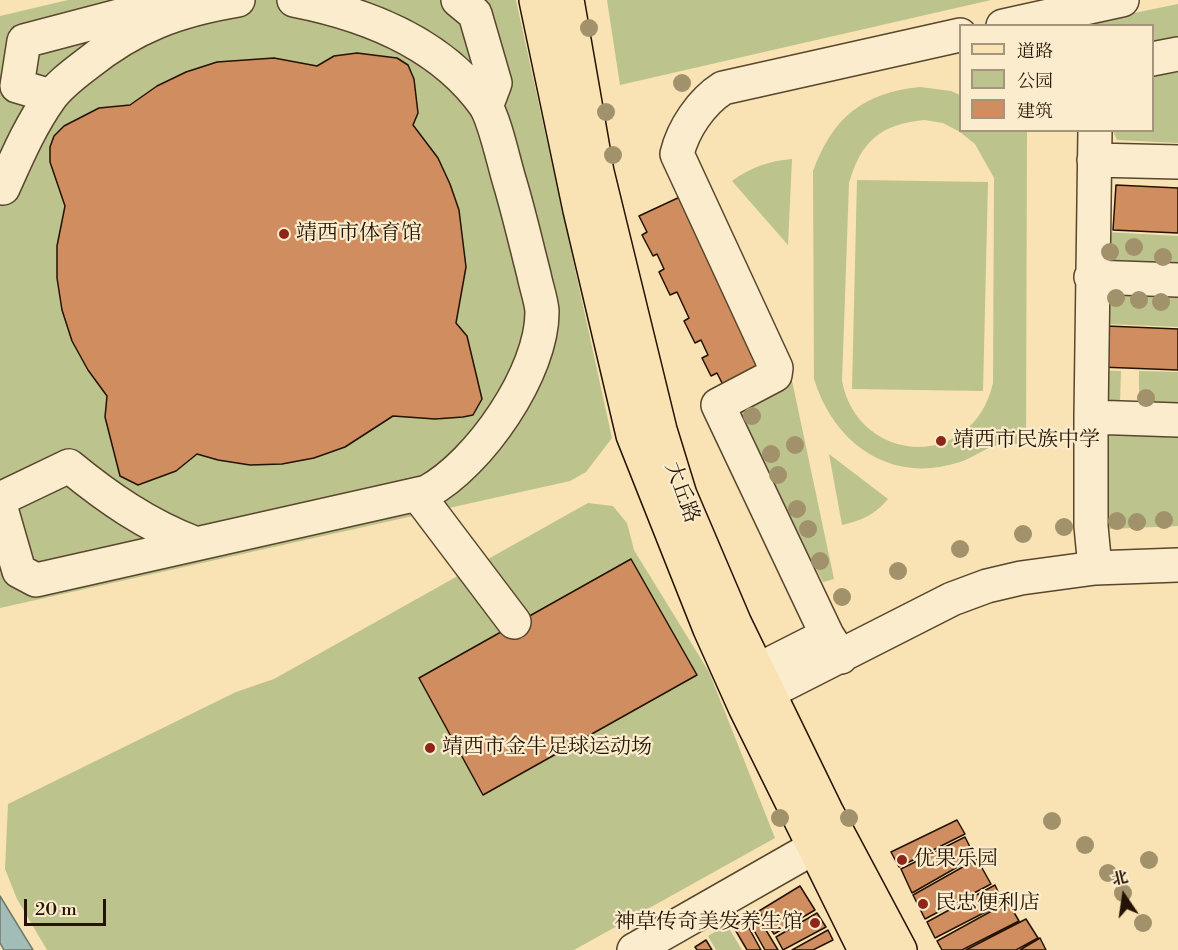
<!DOCTYPE html>
<html>
<head>
<meta charset="utf-8">
<style>
	body { margin:0 }
	#map { position:relative; width:1178px; height:950px; overflow:hidden; background:#f9e2b4; font-family:"Libre Bodoni","Noto Serif SC",serif }
	canvas { display:block }
	.legend { position:absolute; left:959px; top:24px; width:195px; height:108px; box-sizing:border-box; background:#fbecce; border:2px solid #a5957c; margin:0; padding:8px 10px; list-style:none; font-size:18px; color:#231300 }
	.legend li { display:flex; align-items:center; gap:12px; height:30px }
	.legend b { width:30px; border:2px solid #a5957c }
	.north { position:absolute; left:1094px; top:866px; width:60px; height:60px; -webkit-text-stroke:4px #fbecce; paint-order:stroke; rotate:347deg; font-size:16px; font-weight:700; line-height:24px; text-align:center; color:#231300 }
	.north::after { content:''; display:block; margin:auto; width:21px; height:27px; background:#231300; clip-path:polygon(50% 0,100% 100%,50% 72%,0 100%) }
	.scale { position:absolute; left:24px; top:899px; width:82px; height:27px; box-sizing:border-box; border:3px solid #231300; border-top:0; padding-left:8px; font-size:18px; line-height:21px; white-space:nowrap; color:#231300; -webkit-text-stroke:4px #fbecce; paint-order:stroke }
</style>
</head>
<body>
<div id="map">
<canvas width="1178" height="950"></canvas>
<ul class="legend">
<li><b style="height:8px;background:#f9e2b4"></b>道路</li>
<li><b style="height:16px;background:#bdc38d"></b>公园</li>
<li><b style="height:16px;background:#d08d5f"></b>建筑</li>
</ul>
<div class="north">北</div>
<div class="scale">20 m</div>
</div>
<script>
const ctx = document.querySelector('canvas').getContext('2d');
ctx.lineJoin = 'round';
function paint(path, color) { ctx.fillStyle = color; ctx.fill(path, 'evenodd'); }
function stroke(path, color, width, dash) { ctx.strokeStyle = color; ctx.lineWidth = width; ctx.lineCap = dash ? 'butt' : 'round'; ctx.setLineDash(dash || []); ctx.stroke(path); }
function write(font, color, halo, rows, align = 'center') {
  ctx.font = font + ' "Libre Bodoni","Noto Serif SC",serif'; ctx.lineWidth = 4.5; ctx.setLineDash([]); ctx.textBaseline = 'middle'; ctx.strokeStyle = halo; ctx.fillStyle = color; for (const [text, x, y, turn = 0] of rows) {
    ctx.save(); ctx.translate(x, y); ctx.rotate((+turn || 0) * Math.PI / 180); ctx.textAlign = isNaN(turn) ? turn : align; if (halo) ctx.strokeText(text, 0, 0); ctx.fillText(text, 0, 0); ctx.restore();
  }
}
paint(new Path2D(`
	M68,0H516L612,438L586,472L570,481L0,608V16Z
	M607,0H991L620,85Z
	M1178,4V47L1153,52L1152,26H1071Z
	M1178,62V143L1117,140L1113,131L1152,130L1153,67Z
	M920,87L951,91L960,95V130L1027,131L1026,444C1017,444 1006,443 998,445C984,448 973,458 960,462C891,485 834,444 814,379L813,171C833,117 863,93 920,87ZM924,120L943,123L960,132L975,144L994,178L993,383C973,472 858,465 842,381L849,183C861,141 881,124 924,120Z
	M792,159L788,245L732,181C751,167 769,161 792,159Z
	M857,180L988,182L983,391L852,389Z
	M1106,232L1178,236V266L1104,262Z
	M1108,289L1178,292V327L1107,324Z
	M1099,370L1121,371L1120,404L1104,403Z
	M1139,371L1178,372V407L1139,405Z
	M791,376L834,579L823,582L735,414Z
	M1178,431V526L1109,529L1104,526L1106,433Z
	M829,454L888,499C876,514 861,521 842,525Z
	M588,503L613,506L627,523L634,550L709,672L775,838L574,950H47L17,899L5,869L8,804L236,692L274,679Z
	M727,925L742,950H716L708,936Z`), '#bdc38d');
const water = new Path2D(`
	M0,896L33,950H4L0,943Z`);
paint(water, '#a2bcb8');
stroke(water, '#6f786e', 1.5);
const building = new Path2D(`
	M357,53L397,58L408,65L414,79L418,113L413,125L438,158L450,184L459,210L466,267L456,323L467,336L482,399L473,415L463,417L435,419L393,416L345,447L314,458L282,464L250,465L218,460L197,454L176,471L138,485L120,476L105,417L107,396L88,370L72,341L62,310L57,278V246L65,206L50,162V147L54,136L64,126L99,108L130,105L157,86L186,72L217,62L274,58L317,66L334,56Z
	M1116,185L1178,188V233L1113,230Z
	M682,196L766,367L724,387L717,373L711,376L702,358L708,355L701,340L695,343L684,321L689,318L677,292L670,295L659,272L664,269L657,254L653,256L642,235L647,232L639,216Z
	M1107,326L1178,329V370L1100,367Z
	M631,559L697,675L483,795L419,678Z
	M957,820L965,834L899,867L891,852Z
	M965,837L975,857L912,893L901,869Z
	M977,859L991,884L925,919L913,895Z
	M995,885L1003,903L935,938L927,922Z
	M800,886L815,910L774,934L759,911Z
	M1008,902L1019,921L962,950H942L937,941Z
	M755,912L778,950H765L747,918Z
	M817,913L826,927L783,950L776,937Z
	M744,919L761,950H747L733,926Z
	M1026,919L1038,938L1016,950H966Z
	M828,930L833,940L813,950H792Z
	M1040,938L1046,950H1020Z
	M706,940L712,950H697L695,947Z`);
paint(building, '#d08d5f');
stroke(building, '#231300', 1.5);
const minor = new Path2D(`
	M458,0L475,14L495,83L486,107
	M1003,26L1122,0
	M1152,59L1178,54
	M51,96L17,86L24,41L153,7
	M1094,160L1178,162
	M3,188C17,157 30,126 50,98C59,85 74,74 87,64C134,26 178,10 238,0
	M1091,277L1178,280
	M1091,417L1095,130
	M418,495L514,622
	M0,499L69,466C108,498 147,525 194,543
	M0,505L19,571L36,580L427,492C479,464 543,372 542,311C541,299 536,286 534,275C526,244 519,213 510,183C504,164 495,120 485,105C441,43 366,14 294,0
	M1095,568L1178,565
	M841,657L827,635L718,405L775,375L776,368L677,154C683,129 701,102 723,88L960,35
	M758,670L827,635
	M769,692L952,599L987,586L1021,578L1095,568L1091,526V417L1178,420
	M634,950L813,848`);
const major = new Path2D(`
	M536,0L580,210L633,435L710,629L745,707L865,950
	M567,0L597,172L660,430L680,495L735,624L826,811L900,950`);
stroke(minor, '#58472d', 36);
stroke(major, '#231300', 36);
stroke(minor, '#fbecce', 33);
stroke(major, '#f9e2b4', 33);
ctx.fillStyle = '#a1926c';
for (const [x, y] of [
	[589,28],
	[682,83],
	[606,112],
	[613,155],
	[1134,247],
	[1110,252],
	[1163,257],
	[1116,298],
	[1139,300],
	[1161,302],
	[1146,398],
	[752,416],
	[795,445],
	[771,454],
	[778,475],
	[797,509],
	[1164,520],
	[1117,521],
	[1137,522],
	[1064,527],
	[808,529],
	[1023,534],
	[960,549],
	[820,561],
	[898,571],
	[842,597],
	[780,818],
	[849,818],
	[1052,821],
	[1085,845],
	[1149,860],
	[1108,873],
	[1123,893],
	[1143,923]
]) { ctx.beginPath(); ctx.arc(x, y, 9, 0, 2 * Math.PI); ctx.fill(); }
for (const [x, y, r, color] of [
	[284,234,6,"#8f2418"],
	[941,441,6,"#8f2418"],
	[430,748,6,"#8f2418"],
	[902,860,6,"#8f2418"],
	[923,904,6,"#8f2418"],
	[815,923,6,"#8f2418"]
]) { const dot = new Path2D(); dot.arc(x, y, r, 0, 2 * Math.PI); ctx.fillStyle = color; ctx.fill(dot); stroke(dot, '#fbecce', 2); }
write('21px', '#231300', '#fbecce', [
	["靖西市体育馆",296,234],
	["靖西市民族中学",953,441],
	["靖西市金牛足球运动场",442,748],
	["优果乐园",914,860],
	["民忠便利店",935,904],
	["神草传奇美发养生馆",803,923,"right"]
], 'left');
write('21px', '#231300', '#fbecce', [
	["大丘路",681,493,70]
]);
</script>
</body>
</html>
